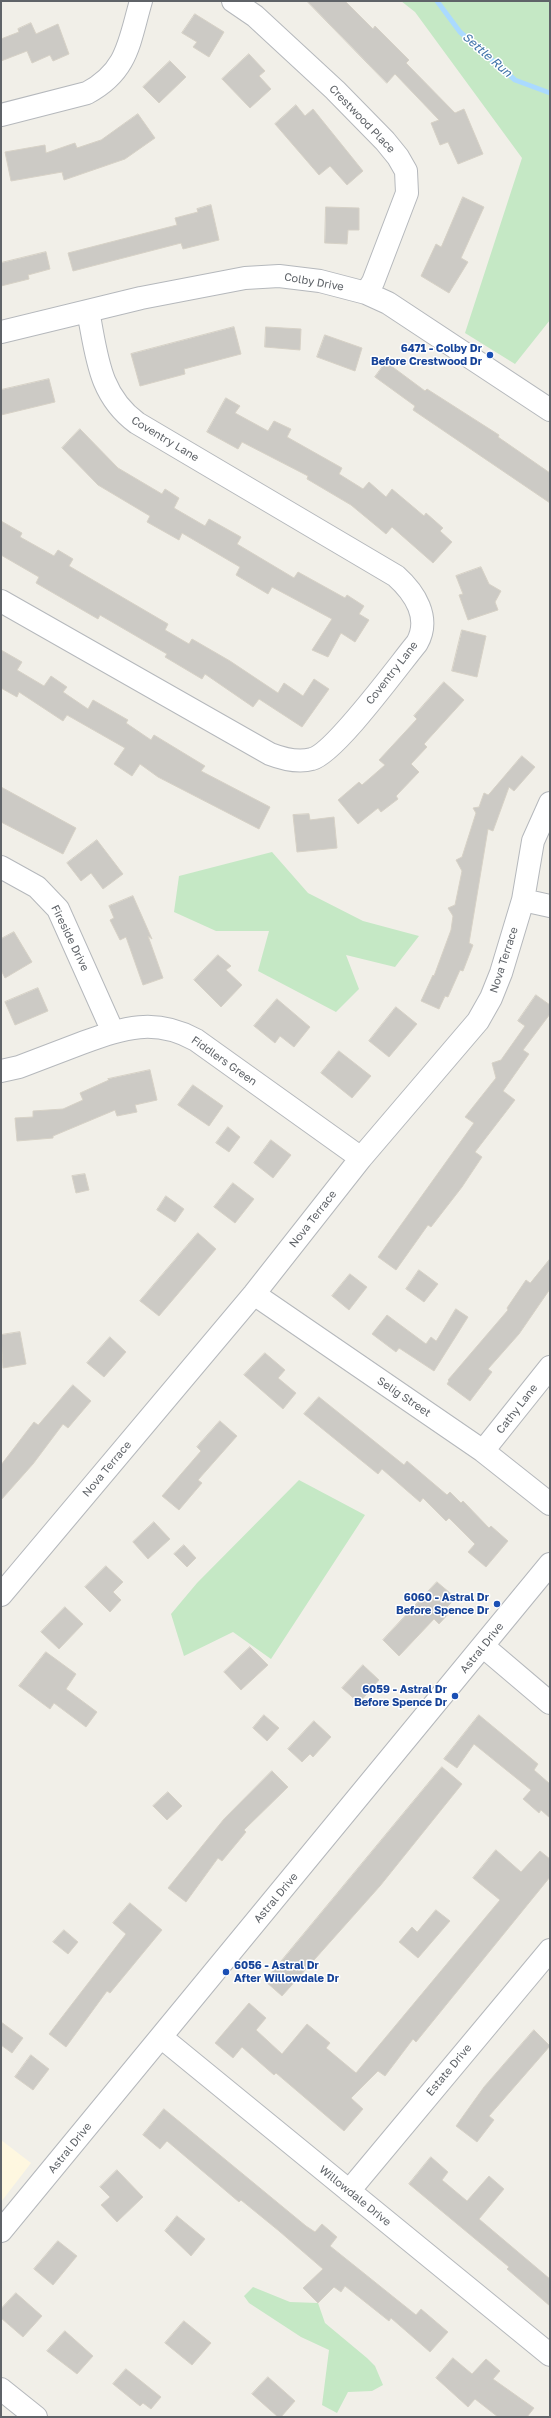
<!DOCTYPE html>
<html>
<head>
<meta charset="utf-8">
<style>
	body { margin:0 }
	#map { position:relative; width:551px; height:2418px; overflow:hidden; background:#f1efe8; font-family:"Golos Text",sans-serif }
	canvas { display:block }
	.frame { position:absolute; inset:0; border:2px solid #5f6368; pointer-events:none }
</style>
</head>
<body>
<div id="map">
<canvas width="551" height="2418"></canvas>
<div class="frame"></div>
</div>
<script>
const ctx = document.querySelector('canvas').getContext('2d');
ctx.lineJoin = 'round';
function paint(path, color) { ctx.fillStyle = color; ctx.fill(path, 'evenodd'); }
function stroke(path, color, width, dash) { ctx.strokeStyle = color; ctx.lineWidth = width; ctx.lineCap = dash ? 'butt' : 'round'; ctx.setLineDash(dash || []); ctx.stroke(path); }
function write(font, color, halo, rows, align = 'center') {
  ctx.font = font + ' "Golos Text",sans-serif'; ctx.lineWidth = 3; ctx.setLineDash([]); ctx.textBaseline = 'middle'; ctx.strokeStyle = halo; ctx.fillStyle = color; for (const [text, x, y, turn = 0] of rows) {
    ctx.save(); ctx.translate(x, y); ctx.rotate((+turn || 0) * Math.PI / 180); ctx.textAlign = isNaN(turn) ? turn : align; if (halo) ctx.strokeText(text, 0, 0); ctx.fillText(text, 0, 0); ctx.restore();
  }
}
paint(new Path2D(`
	M1,2140L31,2163L1,2202Z`), '#fef7e0');
paint(new Path2D(`
	M401,1H550V320L515,364L465,333L522,158L415,12Z
	M272,852L308,893L363,921L419,936L395,967L346,955L359,989L336,1012L258,971L269,931H216L174,912L179,876Z
	M299,1480L365,1515L271,1659L233,1632L184,1656L171,1614L197,1583Z
	M253,2287L290,2302L318,2303L325,2323L367,2358L375,2366L383,2385L372,2391L348,2392L337,2413L322,2405L329,2350L301,2337L249,2303L244,2296Z`), '#c5e8c5');
stroke(new Path2D(`
	M437,1L460,32L515,80L550,93`), '#aadaff', 5);
const building = new Path2D(`
	M307,1H345L373,29L375,26L409,60L406,63L455,113L464,109L483,154L458,164L448,142L440,145L431,123L439,120L395,74L387,83Z
	M195,14L224,32L209,57L193,47L197,42L182,33Z
	M31,23L36,34L58,24L69,54L53,61L50,55L32,63L27,51L1,61V39L19,32L18,29Z
	M249,54L265,71L259,76L271,89L250,108L222,79Z
	M170,61L186,77L159,103L143,87Z
	M296,105L305,116L313,109L363,171L347,185L330,166L319,175L275,124Z
	M138,114L155,138L125,159L64,180L62,172L11,181L5,152L45,145L46,153L75,143L77,148L101,140Z
	M463,197L484,207L461,258L468,262L449,293L421,276L436,244L441,247Z
	M211,205L219,240L183,249L181,243L73,271L68,253L177,225L175,218L198,212L197,209Z
	M326,207L359,208V230H348L347,244L325,243Z
	M46,252L50,269L28,275L29,279L1,286V263Z
	M234,327L241,354L184,369L185,374L140,386L131,354Z
	M266,327L301,329L300,350L265,347Z
	M325,335L362,348L355,371L317,357Z
	M386,362L425,391L427,389L499,435L498,437L550,473V503L413,410L415,406L375,377Z
	M49,379L55,402L1,415V390Z
	M226,398L240,406L235,413L268,431L274,421L291,429L287,437L342,468L339,474L363,489L369,482L386,497L392,489L424,516L426,513L443,528L440,531L452,542L433,563L392,527L386,534L351,505L307,479L308,476L242,442L238,449L207,432Z
	M80,429L118,468L162,494L165,489L179,498L174,508L205,526L209,519L241,537L237,544L294,578L298,572L345,598L347,595L364,606L359,614L369,620L355,642L341,633L328,657L312,650L332,619L272,587L268,594L236,575L240,567L182,533L179,540L147,522L150,516L98,485L62,448Z
	M1,521L22,533L20,537L54,556L58,550L73,559L69,566L168,624L165,630L189,644L192,639L230,661L278,693L284,683L303,696L314,679L329,689L302,727L259,699L253,707L205,674L202,679L165,657L167,654L100,615L98,619L36,583L39,577L1,555Z
	M481,567L489,584L501,591L495,602L498,610L468,620L459,595L463,594L456,576Z
	M462,630L486,636L477,677L452,671Z
	M1,650L22,662L17,670L44,686L51,676L67,687L63,692L88,709L93,700L128,720L126,723L151,740L154,735L205,766L201,771L270,807L259,829L158,777L140,764L132,776L114,764L125,748L67,715L63,721L19,692L17,697L1,688Z
	M444,682L464,700L424,744L427,747L411,764L419,772L396,796L398,799L381,812L378,808L358,824L338,800L359,782L362,785L385,765L379,760L417,719L414,716Z
	M522,756L535,767L514,791L509,787L493,831L488,829L469,943L473,945L463,971L460,970L448,997L445,996L439,1009L421,1001L433,975L434,976L451,930L453,916L448,908L455,905L462,871L456,860L462,857L476,813L473,808L479,807L484,793L488,795Z
	M1,787L76,828L63,854L1,822Z
	M309,814L310,820L334,817L337,848L297,852L293,815Z
	M97,840L123,874L103,889L91,873L81,881L67,863Z
	M133,896L152,939L148,936L163,978L143,985L126,937L120,940L110,920L114,918L109,906Z
	M14,932L32,962L5,978L1,970V939Z
	M218,955L231,966L226,970L242,985L221,1007L194,980Z
	M38,988L48,1011L15,1025L5,1002Z
	M536,995L550,1005V1014L523,1050L529,1054L503,1091L515,1100L475,1152L482,1157L462,1187L431,1227L428,1225L396,1270L378,1257L474,1123L465,1117L496,1078L492,1063L501,1060L525,1026L518,1021Z
	M277,999L310,1027L294,1047L280,1036L275,1043L254,1026Z
	M396,1007L417,1024L389,1057L369,1041Z
	M339,1051L371,1076L352,1098L321,1073Z
	M150,1070L157,1100L135,1105L137,1112L117,1116L115,1110L53,1136V1138L17,1141L15,1118L33,1117V1111L63,1109L83,1100L80,1093L109,1080L108,1079Z
	M193,1085L223,1106L209,1126L178,1105Z
	M228,1127L240,1137L229,1152L216,1143Z
	M271,1140L291,1155L273,1178L254,1163Z
	M85,1174L89,1190L76,1193L72,1176Z
	M233,1183L254,1199L235,1223L214,1207Z
	M166,1196L184,1209L175,1222L157,1210Z
	M198,1233L216,1249L159,1316L140,1301Z
	M550,1259V1289L519,1334L488,1369L492,1372L470,1401L447,1384L449,1381L448,1380L508,1310L507,1308L526,1280L530,1283Z
	M419,1270L438,1284L424,1302L406,1289Z
	M350,1274L367,1287L349,1310L332,1296Z
	M456,1309L468,1317L434,1371L399,1348L396,1352L372,1334L387,1315L426,1344L431,1337L436,1341Z
	M20,1332L26,1364L3,1368L1,1335Z
	M110,1337L126,1352L104,1377L87,1363Z
	M265,1353L285,1370L278,1378L296,1393L283,1409L244,1375Z
	M73,1385L91,1401L68,1428L63,1424L33,1464L1,1500V1465L34,1422L38,1425Z
	M319,1397L404,1465L407,1461L447,1495L450,1492L461,1503L463,1501L489,1528L491,1526L508,1541L486,1567L468,1552L475,1544L449,1518L446,1521L423,1498L420,1502L382,1469L378,1474L304,1414Z
	M220,1421L237,1436L198,1480L202,1483L179,1510L162,1496L201,1451L197,1447Z
	M154,1522L170,1539L148,1559L133,1542Z
	M184,1545L196,1558L187,1567L174,1554Z
	M106,1566L123,1582L113,1592L121,1600L110,1612L85,1587Z
	M437,1582L456,1598L446,1608L450,1612L439,1624L434,1619L399,1656L383,1640Z
	M65,1607L83,1624L59,1649L41,1632Z
	M250,1647L268,1665L241,1690L224,1672Z
	M46,1652L76,1674L66,1689L97,1712L86,1727L54,1703L50,1709L19,1686Z
	M363,1665L379,1680L359,1703L342,1688Z
	M264,1715L279,1728L267,1741L253,1728Z
	M479,1715L538,1764L534,1770L550,1784V1818L541,1810L539,1813L523,1799L531,1790L474,1744L457,1768L444,1759Z
	M314,1721L331,1737L313,1757L310,1754L302,1762L288,1749Z
	M442,1767L462,1784L380,1886L282,1996L265,1981Z
	M272,1771L288,1787L244,1830L246,1832L222,1861L218,1858L186,1902L168,1888L224,1819Z
	M168,1792L182,1806L167,1820L153,1806Z
	M496,1850L521,1872L540,1851L550,1859V1877L416,2042L413,2039L385,2076L378,2071L351,2098L363,2109L344,2131L276,2073L274,2075L242,2047L233,2058L215,2043L249,2003L266,2018L256,2030L282,2054L307,2024L330,2043L326,2048L356,2073L500,1900L473,1878Z
	M130,1903L162,1930L110,1993L107,1991L66,2047L49,2034L126,1934L113,1923Z
	M436,1910L450,1921L418,1958L399,1942L412,1927L417,1932Z
	M64,1930L78,1942L68,1954L53,1942Z
	M1,2022L23,2038L12,2053L1,2045Z
	M534,2030L550,2046L489,2116L494,2120L477,2142L456,2126L484,2087Z
	M31,2055L49,2069L33,2090L15,2077Z
	M164,2109L306,2226L315,2232L322,2224L337,2237L330,2246L416,2315L421,2309L448,2332L430,2352L391,2318L389,2321L345,2286L341,2292L334,2287L318,2303L303,2288L323,2269L279,2231L241,2200L239,2202L167,2141L160,2149L143,2135Z
	M431,2157L448,2172L442,2180L467,2201L489,2176L504,2189L479,2219L550,2279V2306L507,2269L509,2267L409,2184Z
	M117,2170L143,2197L117,2222L101,2205L110,2197L100,2187Z
	M177,2216L205,2239L191,2256L165,2231Z
	M58,2241L77,2256L53,2285L34,2269Z
	M16,2293L42,2316L23,2337L1,2318V2309Z
	M184,2321L211,2343L192,2365L165,2343Z
	M65,2331L93,2356L77,2374L47,2351Z
	M453,2358L472,2374L486,2359L500,2371L493,2379L534,2408L527,2417H498L475,2399L468,2407L436,2378Z
	M126,2369L161,2397L151,2409L143,2403L140,2406L113,2384Z
	M268,2377L295,2401L281,2417H278L252,2394Z`);
paint(building, '#cccac5');
stroke(building, '#d6d1c6', 1);
const minor = new Path2D(`
	M233,1L255,16L335,90L385,141L398,157L406,171L407,193L373,282L366,293
	M1,115L87,93C128,71 129,42 141,1
	M1,332L141,298L245,278L279,276L320,281L366,293L388,303L550,410
	M1,601L270,754C283,759 298,763 312,759C335,753 398,666 417,643C431,618 415,593 396,576L137,423C98,394 97,355 88,311
	M1,867L37,887L58,909L113,1032
	M523,900L550,906
	M1,1071L19,1067C40,1059 61,1051 82,1043C124,1028 154,1017 196,1040L361,1158
	M254,1294L483,1451L550,1504
	M483,1451L550,1367
	M1,1595L254,1294L361,1158L478,1021L491,998L501,973L523,900L533,841L550,803
	M484,1647L550,1703
	M161,2037L550,2355
	M349,2191L550,1950
	M1,2231L550,1564
	M1,2389L36,2417`);
stroke(minor, '#b5b8bc', 24);
stroke(minor, '#fff', 22);
for (const [x, y, r, color] of [
	[490,355,4,"#1a4fb4"],
	[497,1604,4,"#1a4fb4"],
	[455,1696,4,"#1a4fb4"],
	[226,1972,4,"#1a4fb4"]
]) { const dot = new Path2D(); dot.arc(x, y, r, 0, 2 * Math.PI); ctx.fillStyle = color; ctx.fill(dot); stroke(dot, '#fff', 1.5); }
write('11px', '#5f6368', '#fff', [
	["Crestwood Place",362,119,46],
	["Colby Drive",314,282,10],
	["Coventry Lane",165,439,31],
	["Coventry Lane",392,673,-52],
	["Fireside Drive",70,938,64],
	["Nova Terrace",504,960,-72],
	["Fiddlers Green",224,1061,35],
	["Nova Terrace",313,1219,-52],
	["Selig Street",404,1397,34],
	["Cathy Lane",517,1409,-52],
	["Nova Terrace",107,1469,-50],
	["Astral Drive",482,1648,-51],
	["Astral Drive",276,1898,-50],
	["Estate Drive",449,2070,-50],
	["Astral Drive",70,2148,-51],
	["Willowdale Drive",355,2196,39]
]);
write('bold 11px', '#164399', '#fff', [
	["6471 - Colby Dr",482,349],
	["Before Crestwood Dr",482,362],
	["6060 - Astral Dr",489,1598],
	["Before Spence Dr",489,1611],
	["6059 - Astral Dr",447,1690],
	["Before Spence Dr",447,1703],
	["6056 - Astral Dr",234,1966,"left"],
	["After Willowdale Dr",234,1979,"left"]
], 'right');
write('italic 12px', '#4174aa', '#fff', [
	["Settle Run",487,55,41]
]);
</script>
</body>
</html>
